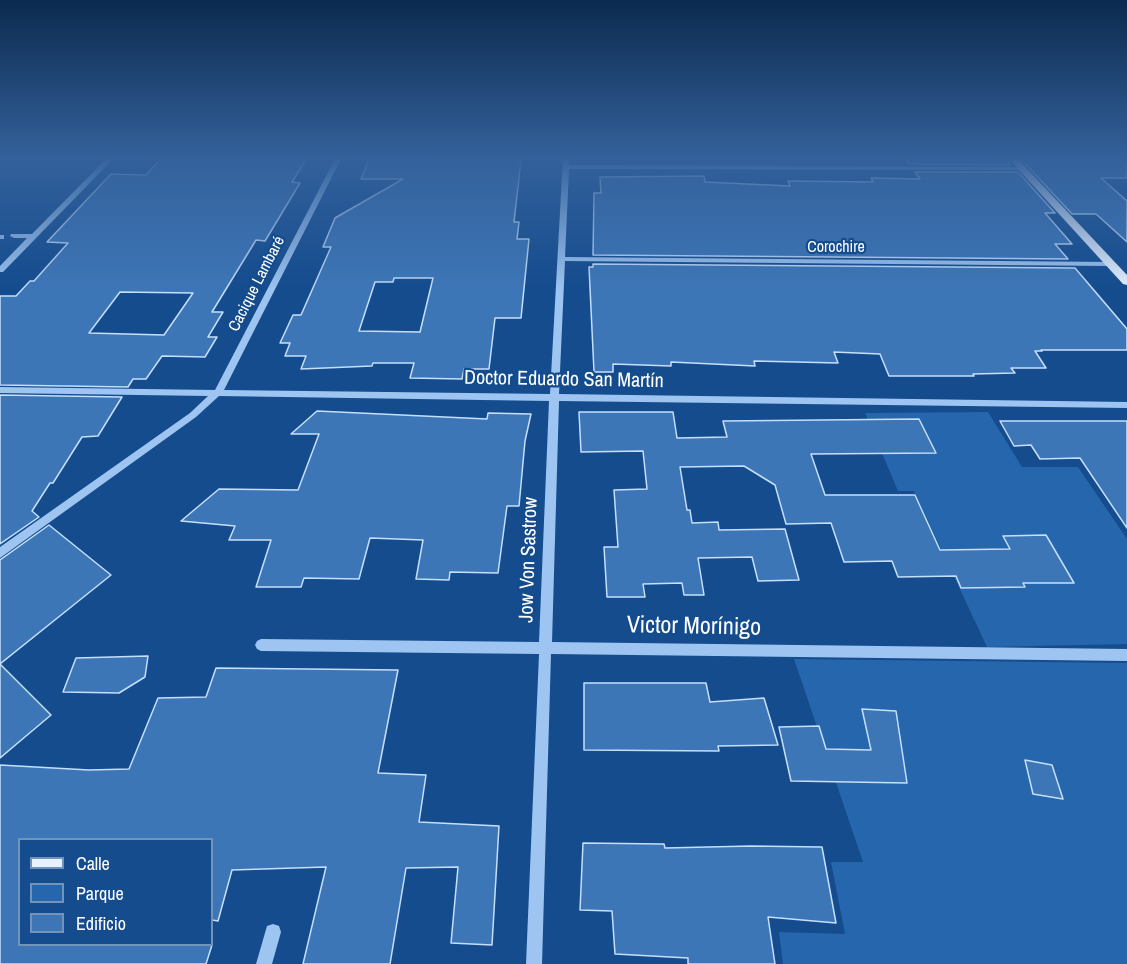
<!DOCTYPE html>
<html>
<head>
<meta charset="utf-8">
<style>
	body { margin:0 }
	#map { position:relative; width:1127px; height:964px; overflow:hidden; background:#144c8e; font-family:"Archivo Narrow",sans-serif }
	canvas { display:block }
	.legend { position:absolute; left:18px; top:838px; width:195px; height:108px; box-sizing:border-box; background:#144c8e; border:2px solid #7294bb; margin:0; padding:8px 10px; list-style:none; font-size:18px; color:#fff }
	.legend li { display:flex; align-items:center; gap:12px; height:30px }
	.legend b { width:30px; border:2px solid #7294bb }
</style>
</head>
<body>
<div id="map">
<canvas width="1127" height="964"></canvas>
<ul class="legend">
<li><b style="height:8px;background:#e8f1ff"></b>Calle</li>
<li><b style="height:16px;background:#2666ad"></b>Parque</li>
<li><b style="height:16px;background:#3d76b7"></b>Edificio</li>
</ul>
</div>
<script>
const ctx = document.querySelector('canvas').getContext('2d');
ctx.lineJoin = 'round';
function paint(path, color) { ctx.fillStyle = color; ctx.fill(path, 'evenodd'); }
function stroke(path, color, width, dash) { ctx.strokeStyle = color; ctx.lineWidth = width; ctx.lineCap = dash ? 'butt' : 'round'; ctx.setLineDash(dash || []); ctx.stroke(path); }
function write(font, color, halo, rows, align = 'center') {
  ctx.font = font + ' "Archivo Narrow",sans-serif'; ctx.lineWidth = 4.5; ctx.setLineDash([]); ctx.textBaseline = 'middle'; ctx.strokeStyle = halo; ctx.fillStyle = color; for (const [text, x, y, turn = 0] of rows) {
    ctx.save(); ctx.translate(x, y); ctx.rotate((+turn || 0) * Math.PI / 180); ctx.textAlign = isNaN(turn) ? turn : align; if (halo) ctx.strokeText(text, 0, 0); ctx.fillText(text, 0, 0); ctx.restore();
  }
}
paint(new Path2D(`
	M988,412L1022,467H1078L1127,539V644L987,647L914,491H898L865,413Z
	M794,659L1127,663V964H783L779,932L845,934L831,862H863Z`), '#2666ad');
const building = new Path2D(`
	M230,157H308L292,182L300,183L265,241L256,240L212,312H223L208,337H217L205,357L162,356L146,379H133L128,387L0,385V296H16L30,281H34L68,243L47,242L111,174L146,175L160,159L230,160ZM120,292L193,293L164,335L89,333Z
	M370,157L521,160L514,222H519L517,239H529L521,318H495L489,369H464L462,379L410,378L414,363H373L372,366L301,369L306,356H285L290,343H280L293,315H301L331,247H323L335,218L403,179H361ZM394,278H433L420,332L359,331L375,282H393Z
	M904,157H1005L1011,165L909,164Z
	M1019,157H1127V178H1101L1127,201V242L1096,214H1072Z
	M915,172H1018L1055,213H1045L1072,244H1055L1068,259L593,255L594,193H601L600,177L704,176L705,182L790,186L788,181L873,182L871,178L920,179Z
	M593,264L1075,268L1127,329V350H1041L1042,351H1035L1046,368H1011L1015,373L973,374L974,376H889L880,354L834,352L838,363L754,361L755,366L671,362V366L613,364V372H594L589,267H593Z
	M0,395L122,397L98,436L82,437L53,483H50L32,511L39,517L0,544Z
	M317,411L487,419L488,413L531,414L525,441L519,506H507L498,573L450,572L449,580L416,579L423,540L370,538L359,579L304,578L301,587H256L271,540H229L235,526L181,521L219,489L298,490L319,434H291Z
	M579,412H673L677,438L727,437L723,421L919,419L936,453L811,454L825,495H915L940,550L1010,549L1003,536L1046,535L1074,583H1023L1025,587L961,588L956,576L898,577L892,561L844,562L831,523L786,524L775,485L744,466L680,467L687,510H690L692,523L718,522L719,530L785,529L799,580L758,581L752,557L698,558L704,595H684L682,583L643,584L645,597H607L604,547H618L614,490L647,489L643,451L581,452Z
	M1000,421H1127V528L1080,458L1040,459L1031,445L1014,446Z
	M49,525L111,575L0,664L51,715L0,758V560Z
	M148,656L145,677L119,693L63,692L76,658Z
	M216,668L398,670L378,773L426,775L419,822L499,826L492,945L451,943L458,867L406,868L390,964H303L326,867L232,870L218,921L212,920V840H20V945H212L206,964H0V765L89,770L129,769L158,698L206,697Z
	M584,683H706L710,702L764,698L778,745L718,746L719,751L584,750Z
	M862,709L896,711L907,783L791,781L779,727L819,726L826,749L871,750Z
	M1025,760L1052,765L1063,799L1033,794Z
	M583,843L664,844L665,848L751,846L822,847L836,923L768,917L775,964H688V958L615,954L612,911L580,910Z`);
paint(building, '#3d76b7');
stroke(building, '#c5dffc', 1.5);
paint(new Path2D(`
	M108,157H115L3,272H0V266L27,238H14L10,236L11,234H32Z
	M336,157H342L224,390L550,394L563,157H569V165L1024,167L1025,168L1022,170L569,169L565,257L1110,262L1114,264L1110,266L565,261L559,394L1127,402V408L559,401L552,642L1127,649V661L551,654L542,964H526L539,654L261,651L257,649L255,645L257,641L261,639L539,642L549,401L219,396L196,417L0,558V547L190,413L208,396L0,393V387L215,390Z
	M0,235H4V239H0Z
	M273,924L279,926L281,932L272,964H256L267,926Z`), '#9ec5f1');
paint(new Path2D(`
	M1007,157H1016L1127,275V285L1123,284Z`), '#e8f1ff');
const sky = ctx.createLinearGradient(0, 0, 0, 292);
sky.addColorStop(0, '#0b2a4e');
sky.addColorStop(0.54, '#34619b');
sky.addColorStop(1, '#34619b00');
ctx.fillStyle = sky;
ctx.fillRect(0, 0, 1127, 292);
write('16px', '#fff', '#144c8e', [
	["Corochire",836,248],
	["Cacique Lambaré",257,284,-63]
]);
write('20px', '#fff', '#144c8e', [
	["Doctor Eduardo San Martín",564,380,1],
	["Jow Von Sastrow",529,560,-88]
]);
write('24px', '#fff', '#144c8e', [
	["Victor Morínigo",694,627,1]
]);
</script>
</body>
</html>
